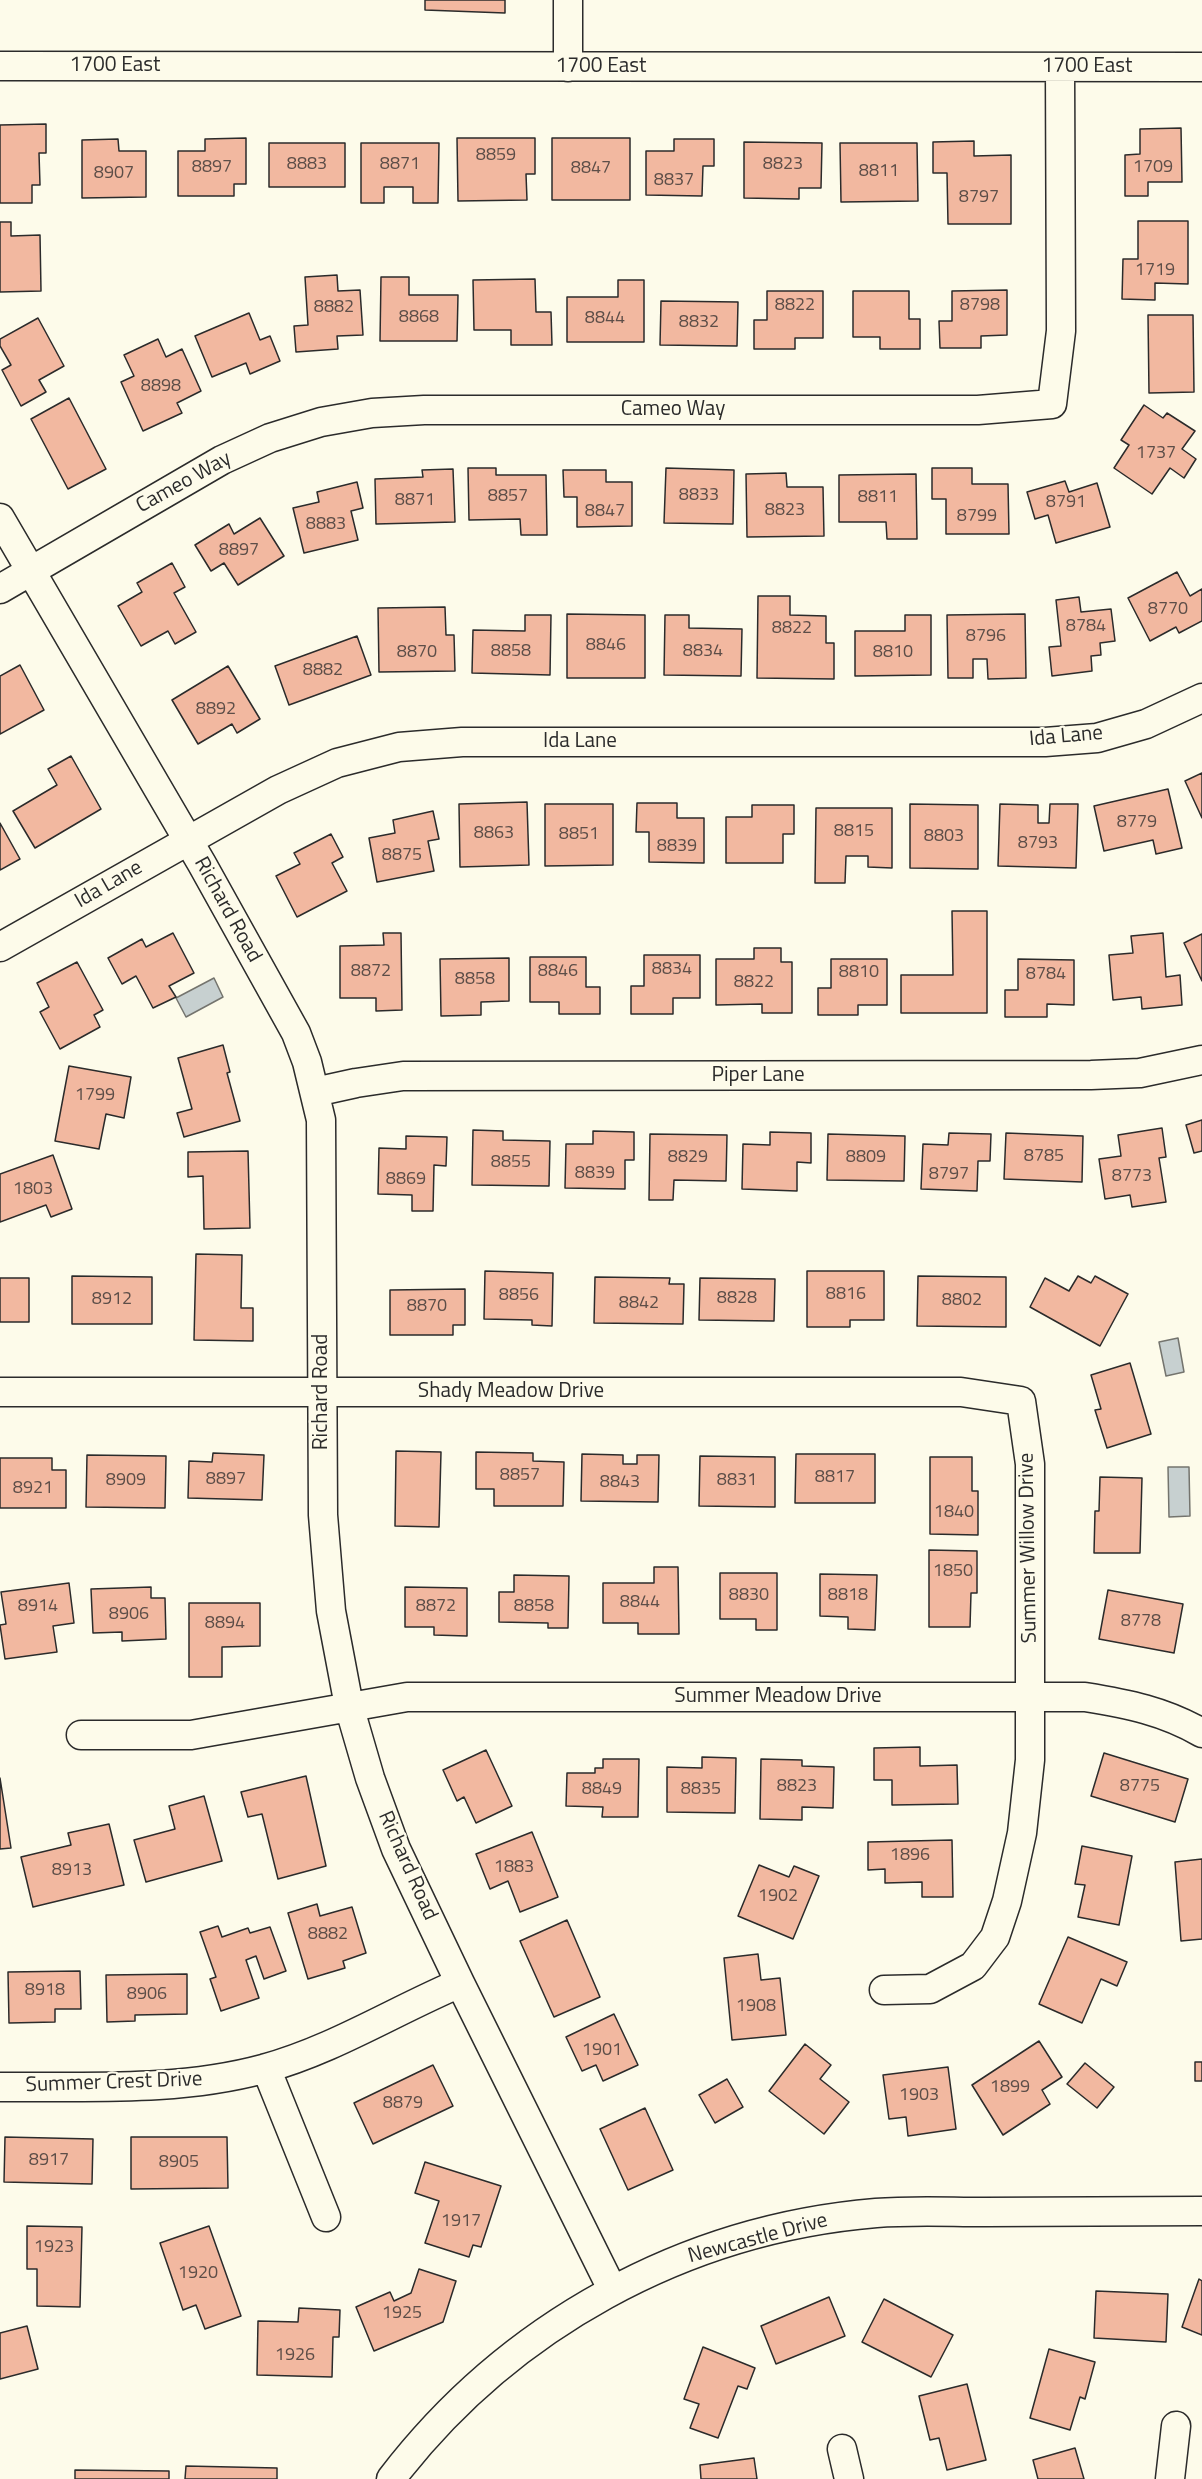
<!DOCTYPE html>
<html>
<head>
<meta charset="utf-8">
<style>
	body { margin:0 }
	canvas { display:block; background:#fdfbea }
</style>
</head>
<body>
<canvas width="1202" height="2479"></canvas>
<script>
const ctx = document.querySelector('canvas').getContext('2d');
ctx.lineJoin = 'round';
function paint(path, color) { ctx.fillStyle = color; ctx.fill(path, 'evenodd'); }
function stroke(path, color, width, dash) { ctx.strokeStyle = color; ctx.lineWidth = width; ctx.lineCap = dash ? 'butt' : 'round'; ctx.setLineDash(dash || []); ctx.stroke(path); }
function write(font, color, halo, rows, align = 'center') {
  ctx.font = font + ' "Titillium Web",sans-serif'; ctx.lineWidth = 4.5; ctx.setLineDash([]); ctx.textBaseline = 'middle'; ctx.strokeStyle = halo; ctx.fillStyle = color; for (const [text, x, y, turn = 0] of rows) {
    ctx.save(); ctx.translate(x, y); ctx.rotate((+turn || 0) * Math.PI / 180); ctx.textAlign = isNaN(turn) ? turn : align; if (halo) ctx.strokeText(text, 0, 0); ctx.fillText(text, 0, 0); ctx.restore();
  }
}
const water = new Path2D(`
	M214,978L223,997L186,1017L176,998Z
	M1178,1338L1184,1372L1166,1376L1159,1342Z
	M1168,1467H1189L1190,1516L1169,1517Z`);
paint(water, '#c7d0d0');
stroke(water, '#74746e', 1.5);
const building = new Path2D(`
	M425,0H505V13L425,10Z
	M46,124V153H39L40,185H32V203H0V125Z
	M1181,128L1182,182H1148V196H1125V155L1140,154V129Z
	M246,138V184H234V196H178V151H205V139Z
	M457,138H535V174H526L527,200L458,201Z
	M552,138H630V200H552Z
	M118,139L119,151H146V197L82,198V140Z
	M674,139H714V166H703L702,196L646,195V151H674Z
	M974,141V156L1011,155V224H948L947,173H933V142Z
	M744,142L822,143L821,188H799V199L744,198Z
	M269,143H345V187H269Z
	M361,143H439L438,203H413V187H384V203H361Z
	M840,143H917L918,201L841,202Z
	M1138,221H1188V284L1155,283V300L1122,299L1123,259H1138Z
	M0,222H11V236L40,235L41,291L0,292Z
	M337,275L338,291L360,290L363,335L337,336L338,349L296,352L294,326L308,325L305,277Z
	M381,277H409V295H458L457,341H380Z
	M535,279L536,312H551L552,345H511V330H474L473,280Z
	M618,280H644V342H567V297H618Z
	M1007,290V335L981,336V348H940L939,321H952V291Z
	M767,291H823V338H795V349H754V320H767Z
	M853,291H909V319H920V349H880V337H853Z
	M661,301L738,302L737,346L660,345Z
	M249,313L260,340L270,336L280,361L250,374L246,363L212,377L195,336Z
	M1148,315H1193L1194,392L1149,393Z
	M38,318L64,366L39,380L46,392L21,406L2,370L11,365L0,346V339Z
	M158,339L166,357L182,349L201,391L177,403L182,413L143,431L121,382L134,376L124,355Z
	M69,398L106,469L68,489L31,419Z
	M1144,405L1163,418L1167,413L1195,431L1182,449L1196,459L1184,478L1170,468L1152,494L1114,468L1129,445L1121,440Z
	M468,468H496V475H546L547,535H521L520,519L469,520Z
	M666,468L734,470L733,524L664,523Z
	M932,468H972V484H1008L1009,534H946V499H932Z
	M453,469L455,522L376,524L375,479L423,477L422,470Z
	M563,470H606V482H632V526L577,527V497H564Z
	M786,473L787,487H823L824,536L747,537L746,474Z
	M916,474L917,539H887L886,522H839V475Z
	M1065,481L1069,492L1097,483L1110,527L1056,543L1048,515L1035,519L1027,492Z
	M357,482L363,508L351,511L358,540L304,553L293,508L319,502L317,492Z
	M260,518L284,556L238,585L224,563L211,571L195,545L229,524L234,534Z
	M172,563L185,587L174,593L196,632L175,644L168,631L141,646L118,606L142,592L137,583Z
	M1177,572L1190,596L1202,589V621L1179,633L1176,627L1150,641L1128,598Z
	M758,596H790V615L826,616V643H834V679L757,678Z
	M1079,597L1081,612L1111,609L1115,641L1100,643L1101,655L1091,656L1092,671L1052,676L1049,647L1061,646L1056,600Z
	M445,607L446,635H454L455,671L379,672L378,608Z
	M567,614L645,615V678H567Z
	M1025,614L1026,678L988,679L987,659H973V678H948L947,615Z
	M525,615H551L550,675L472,673L473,630L525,631Z
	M665,615H689V628L742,629L741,676L664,675Z
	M905,615H931V675L855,676V631H905Z
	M357,636L371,675L289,705L275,666Z
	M20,665L44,710L0,734V676Z
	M228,666L260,719L237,733L232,724L198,744L172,700Z
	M71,756L101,809L35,848L13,811L57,785L48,769Z
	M1202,773V818L1185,781Z
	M1168,789L1182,848L1156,854L1153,840L1104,851L1094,806Z
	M527,802L529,865L460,867L459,804Z
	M637,803H677V818H704V863L649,862V832H636Z
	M545,804H613V865L545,866Z
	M910,804L978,805V869L910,868Z
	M1000,804L1038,805V823H1049L1050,804H1078L1076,868L998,866Z
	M752,805H794V834H783V863H726V817H752Z
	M816,808H892V868L868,867V856H846L845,883H815Z
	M433,811L439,839L428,841L434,871L377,882L369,838L395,833L393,820Z
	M0,823L20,859L0,870Z
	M331,834L343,857L332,863L347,891L297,917L276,876L300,864L294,853Z
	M952,911H987V1013H901V975H953Z
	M173,933L194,973L169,986L176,997L153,1008L136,976L122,984L108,958L142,939L146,947Z
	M383,933H401L402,1010L376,1011V998H340V946L384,945Z
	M1163,933L1166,977L1180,975L1182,1005L1142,1009L1141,997L1113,1000L1109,955L1133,953L1131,936Z
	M1202,934V981L1184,943Z
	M754,948H781V962H792V1013H762V1004L716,1005V959H754Z
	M644,955H700V998H673V1014H631V986H644Z
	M530,957H586V987H600V1014H559V1002H530Z
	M509,958V1001L481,1002V1015L441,1016L440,959Z
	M831,959H887V1005H858V1015H818V988H831Z
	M1018,959L1074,960V1005L1047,1004V1017H1005V990H1018Z
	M77,962L103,1010L94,1015L100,1027L60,1049L40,1012L49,1007L37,983Z
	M223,1045L230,1072L227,1073L240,1121L184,1137L177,1113L192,1109L178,1058Z
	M69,1066L131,1077L124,1118L106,1114L99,1149L55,1141Z
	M1202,1120V1151L1194,1153L1186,1125Z
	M1162,1128L1166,1157L1159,1158L1166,1202L1132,1207L1130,1195L1105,1199L1099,1159L1121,1156L1118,1135Z
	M473,1130L503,1131V1140L550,1141L549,1186L472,1185Z
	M593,1131L634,1132V1160H625V1189L565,1188L566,1144H593Z
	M770,1132L811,1133V1163L797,1162V1191L742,1189L743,1144L770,1145Z
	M949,1133L991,1134L990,1161H978L977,1191L921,1189L923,1144L948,1145Z
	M1006,1133L1083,1136L1082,1182L1004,1179Z
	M650,1134L727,1135L726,1181L674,1180L673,1200H649Z
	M828,1134L905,1136L904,1181L827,1180Z
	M406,1136L447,1137L446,1166L434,1165L433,1211H412V1195L378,1194L379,1148L406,1149Z
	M248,1151L250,1228L204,1229L203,1176L188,1177V1152Z
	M53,1155L72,1209L51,1217L46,1205L0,1222V1174Z
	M196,1254L242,1255L241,1308H253V1341L194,1340Z
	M485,1271L553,1273L552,1326L532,1325V1320L484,1319Z
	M807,1271H884V1320H850V1327H807Z
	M72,1276L152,1277V1324H72Z
	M918,1276L1006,1277V1327L917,1326Z
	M1078,1276L1091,1283L1095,1276L1128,1294L1100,1346L1030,1307L1045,1278L1069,1291Z
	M595,1277L670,1278L669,1284H684L683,1324L594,1323Z
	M0,1278H29V1322H0Z
	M700,1278L775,1279L774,1321L699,1320Z
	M465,1289V1325H453V1335H390V1290Z
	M1130,1363L1151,1434L1107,1448L1095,1410L1101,1409L1091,1375Z
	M396,1451L441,1452L439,1527L395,1526Z
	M476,1452L533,1453V1461L564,1462L563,1506H494V1489H476Z
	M213,1453L264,1455L262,1500L188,1498L189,1461L212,1462Z
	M582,1454L623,1455V1464H637V1455H659L658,1502L581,1501Z
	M796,1454H875V1503H795Z
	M87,1455L166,1456L165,1508L86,1507Z
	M700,1456L775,1457V1507L699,1506Z
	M930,1457H972V1491H978V1535L930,1534Z
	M0,1458H52V1470H66V1508H0Z
	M1100,1477L1142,1478L1140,1553H1094L1095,1511H1099Z
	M929,1550L977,1551V1593H971L970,1627H929Z
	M654,1567H678L679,1634H638V1623H603V1583H654Z
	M720,1573H777V1630H756V1619H720Z
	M820,1574L877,1575L875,1630L848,1629V1617L820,1616Z
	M514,1575L569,1576L568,1628H548V1623L499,1622V1592H514Z
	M69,1583L74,1623L53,1626L57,1652L5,1659L0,1625L6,1624L1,1592Z
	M151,1587V1598H165L166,1639L122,1641V1632L93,1633L91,1589Z
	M405,1587L467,1588V1636L434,1635V1627H405Z
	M1108,1590L1183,1604L1174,1653L1099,1639Z
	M189,1603H260V1646L222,1647V1677H189Z
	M920,1747V1766L957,1765L958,1804L892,1805V1780H874V1748Z
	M486,1750L512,1806L476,1823L464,1797L457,1801L443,1770Z
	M1104,1753L1188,1779L1175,1822L1091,1796Z
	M702,1757L736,1758L735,1813L667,1812V1767L702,1768Z
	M603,1759H639L638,1817H602L603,1807L566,1806L567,1773H595V1768H603Z
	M761,1759L802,1760V1766L834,1767L833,1808L802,1807V1820L760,1819Z
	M306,1776L326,1866L278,1879L262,1814L248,1817L241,1792Z
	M0,1778L11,1848L0,1849Z
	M204,1796L222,1861L146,1882L134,1840L175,1829L169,1806Z
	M109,1824L124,1885L33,1907L21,1857L71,1845L68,1833Z
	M532,1832L558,1897L520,1912L508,1881L490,1889L476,1854Z
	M952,1840L953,1897H922V1882L885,1883V1869L868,1870V1842Z
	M1082,1846L1132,1856L1119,1925L1078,1917L1085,1885L1075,1884Z
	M1202,1859V1939L1181,1941L1175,1862Z
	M759,1865L789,1877L794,1866L819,1876L793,1939L738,1916Z
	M317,1904L320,1916L352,1907L366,1953L343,1961L345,1968L308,1979L288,1913Z
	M567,1920L600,1997L554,2017L520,1941Z
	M218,1926L222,1937L248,1928L250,1933L270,1927L286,1971L264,1979L256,1956L246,1960L259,1998L221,2011L210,1979L216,1977L200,1932Z
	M1068,1937L1127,1962L1117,1986L1101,1979L1082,2023L1039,2004Z
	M758,1954L761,1980L780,1978L786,2035L732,2040L724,1958Z
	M80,1971L81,2009H55V2022L9,2023L8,1972Z
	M187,1974V2014L135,2015V2021L107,2022L106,1975Z
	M614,2014L638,2065L603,2081L596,2065L582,2071L566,2037Z
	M1039,2041L1062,2077L1042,2090L1050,2104L1003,2135L972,2085Z
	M805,2044L831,2065L820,2079L849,2102L824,2134L769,2091Z
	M1195,2062H1202V2081H1195Z
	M1085,2063L1114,2087L1097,2108L1067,2084Z
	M433,2065L453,2106L373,2144L354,2103Z
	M948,2067L956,2129L908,2136L906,2117L889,2119L883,2075Z
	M727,2079L743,2107L715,2123L699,2095Z
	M645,2108L673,2170L628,2190L600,2129Z
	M5,2137L93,2139L92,2184L4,2182Z
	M131,2137H227L228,2188L131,2189Z
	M425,2162L501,2186L481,2247L473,2245L469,2257L425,2243L439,2201L415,2193Z
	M27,2226L82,2227L80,2307L37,2306V2269H27Z
	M209,2226L241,2316L205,2329L196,2305L183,2310L160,2243Z
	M419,2269L456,2281L443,2322L374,2351L356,2307L390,2292L394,2301L411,2293Z
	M1199,2279L1202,2281V2335L1182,2327Z
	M1096,2291L1168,2294L1166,2342L1094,2338Z
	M829,2297L845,2336L776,2364L761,2326Z
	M884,2299L953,2335L931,2377L862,2342Z
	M299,2308L340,2310L339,2337H333L332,2377L257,2375L258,2321L298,2322Z
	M27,2326L38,2369L0,2379V2333Z
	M703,2347L755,2368L747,2389L738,2386L718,2438L690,2428L699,2404L684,2399Z
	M1049,2349L1095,2362L1085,2399L1080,2397L1070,2430L1030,2418Z
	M967,2384L986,2460L947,2470L939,2438L930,2440L919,2396Z
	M1075,2448L1084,2479H1038L1033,2460Z
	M754,2458L757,2479H701L700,2465Z
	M186,2466L277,2468V2479H185Z
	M75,2470L169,2471V2479H75Z`);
paint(building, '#f2b8a0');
stroke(building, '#2b2b2b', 1.5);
const minor = new Path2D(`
	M0,66L1202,67
	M568,67V0
	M0,518L202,864L296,1033L307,1062L321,1120L323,1515L331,1611L349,1706L370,1778L396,1849L460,1983L612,2289
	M0,589L222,460L270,438L321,422L372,413L424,410H978L1052,404L1061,331L1060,67
	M0,947L278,790L337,763L399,747L462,742H1045L1097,738L1146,724L1202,698
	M315,1092L356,1083L403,1076L1091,1075L1140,1073L1202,1060
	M0,1392H961L1021,1401L1030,1464V1760L1022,1833L1007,1901L995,1937L973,1966L930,1989L884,1990
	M81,1735H191L407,1697H1085C1128,1704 1164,1711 1202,1733
	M266,2068L326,2217
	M0,2087C88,2086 178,2092 263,2069C333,2050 394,2011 460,1983
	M842,2449L849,2479
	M391,2479C508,2326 684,2229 876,2213C912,2210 949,2212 985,2212C1057,2212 1130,2211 1202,2211
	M1170,2479L1176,2426`);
stroke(minor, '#2b2b2b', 31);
stroke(minor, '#fdfbea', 28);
write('18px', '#5d4e48', null, [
	["8859",496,156],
	["8883",307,165],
	["8871",400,165],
	["8823",783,165],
	["8897",212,168],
	["1709",1153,168],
	["8847",591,169],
	["8811",879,172],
	["8907",114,174],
	["8837",674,181],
	["8797",979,198],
	["1719",1155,271],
	["8822",795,306],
	["8798",980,306],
	["8882",334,308],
	["8868",419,318],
	["8844",605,319],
	["8832",699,323],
	["8898",161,387],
	["1737",1156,454],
	["8833",699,496],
	["8857",508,497],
	["8811",878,498],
	["8871",415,501],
	["8791",1066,503],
	["8823",785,511],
	["8847",605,512],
	["8799",977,517],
	["8883",326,525],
	["8897",239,551],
	["8770",1168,610],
	["8784",1086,627],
	["8822",792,629],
	["8796",986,637],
	["8846",606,646],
	["8858",511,652],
	["8834",703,652],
	["8870",417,653],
	["8810",893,653],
	["8882",323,671],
	["8892",216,710],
	["8779",1137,823],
	["8815",854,832],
	["8863",494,834],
	["8851",579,835],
	["8803",944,837],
	["8793",1038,844],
	["8839",677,847],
	["8875",402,856],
	["8834",672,970],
	["8872",371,972],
	["8846",558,972],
	["8810",859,973],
	["8784",1046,975],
	["8858",475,980],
	["8822",754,983],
	["1799",95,1096],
	["8785",1044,1157],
	["8829",688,1158],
	["8809",866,1158],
	["8855",511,1163],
	["8839",595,1174],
	["8797",949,1175],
	["8773",1132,1177],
	["8869",406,1180],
	["1803",33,1190],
	["8816",846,1295],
	["8856",519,1296],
	["8828",737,1299],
	["8912",112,1300],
	["8802",962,1301],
	["8842",639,1304],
	["8870",427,1307],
	["8857",520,1476],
	["8817",835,1478],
	["8897",226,1480],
	["8909",126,1481],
	["8831",737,1481],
	["8843",620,1483],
	["8921",33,1489],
	["1840",954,1513],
	["1850",953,1572],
	["8830",749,1596],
	["8818",848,1596],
	["8844",640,1603],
	["8914",38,1607],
	["8872",436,1607],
	["8858",534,1607],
	["8906",129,1615],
	["8778",1141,1622],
	["8894",225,1624],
	["8823",797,1787],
	["8775",1140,1787],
	["8849",602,1790],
	["8835",701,1790],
	["1896",910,1856],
	["1883",514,1868],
	["8913",72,1871],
	["1902",778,1897],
	["8882",328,1935],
	["8918",45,1991],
	["8906",147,1995],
	["1908",756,2007],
	["1901",602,2051],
	["1899",1010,2088],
	["1903",919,2096],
	["8879",403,2104],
	["8917",49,2161],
	["8905",179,2163],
	["1917",461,2222],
	["1923",54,2248],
	["1920",198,2274],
	["1925",402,2314],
	["1926",295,2356]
]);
write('21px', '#2b2b2b', '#fdfbea', [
	["1700 East",115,66],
	["1700 East",601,67],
	["1700 East",1087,67],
	["Cameo Way",673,410],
	["Cameo Way",184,483,-29],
	["Ida Lane",1066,737,-5],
	["Ida Lane",580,742],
	["Ida Lane",109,885,-30],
	["Richard Road",227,910,61],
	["Piper Lane",758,1076],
	["Richard Road",322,1392,-90],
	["Shady Meadow Drive",511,1392],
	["Summer Willow Drive",1029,1548,-91],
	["Summer Meadow Drive",778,1697],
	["Richard Road",407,1866,66],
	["Summer Crest Drive",114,2083,-2],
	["Newcastle Drive",758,2239,-15]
]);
</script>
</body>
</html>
